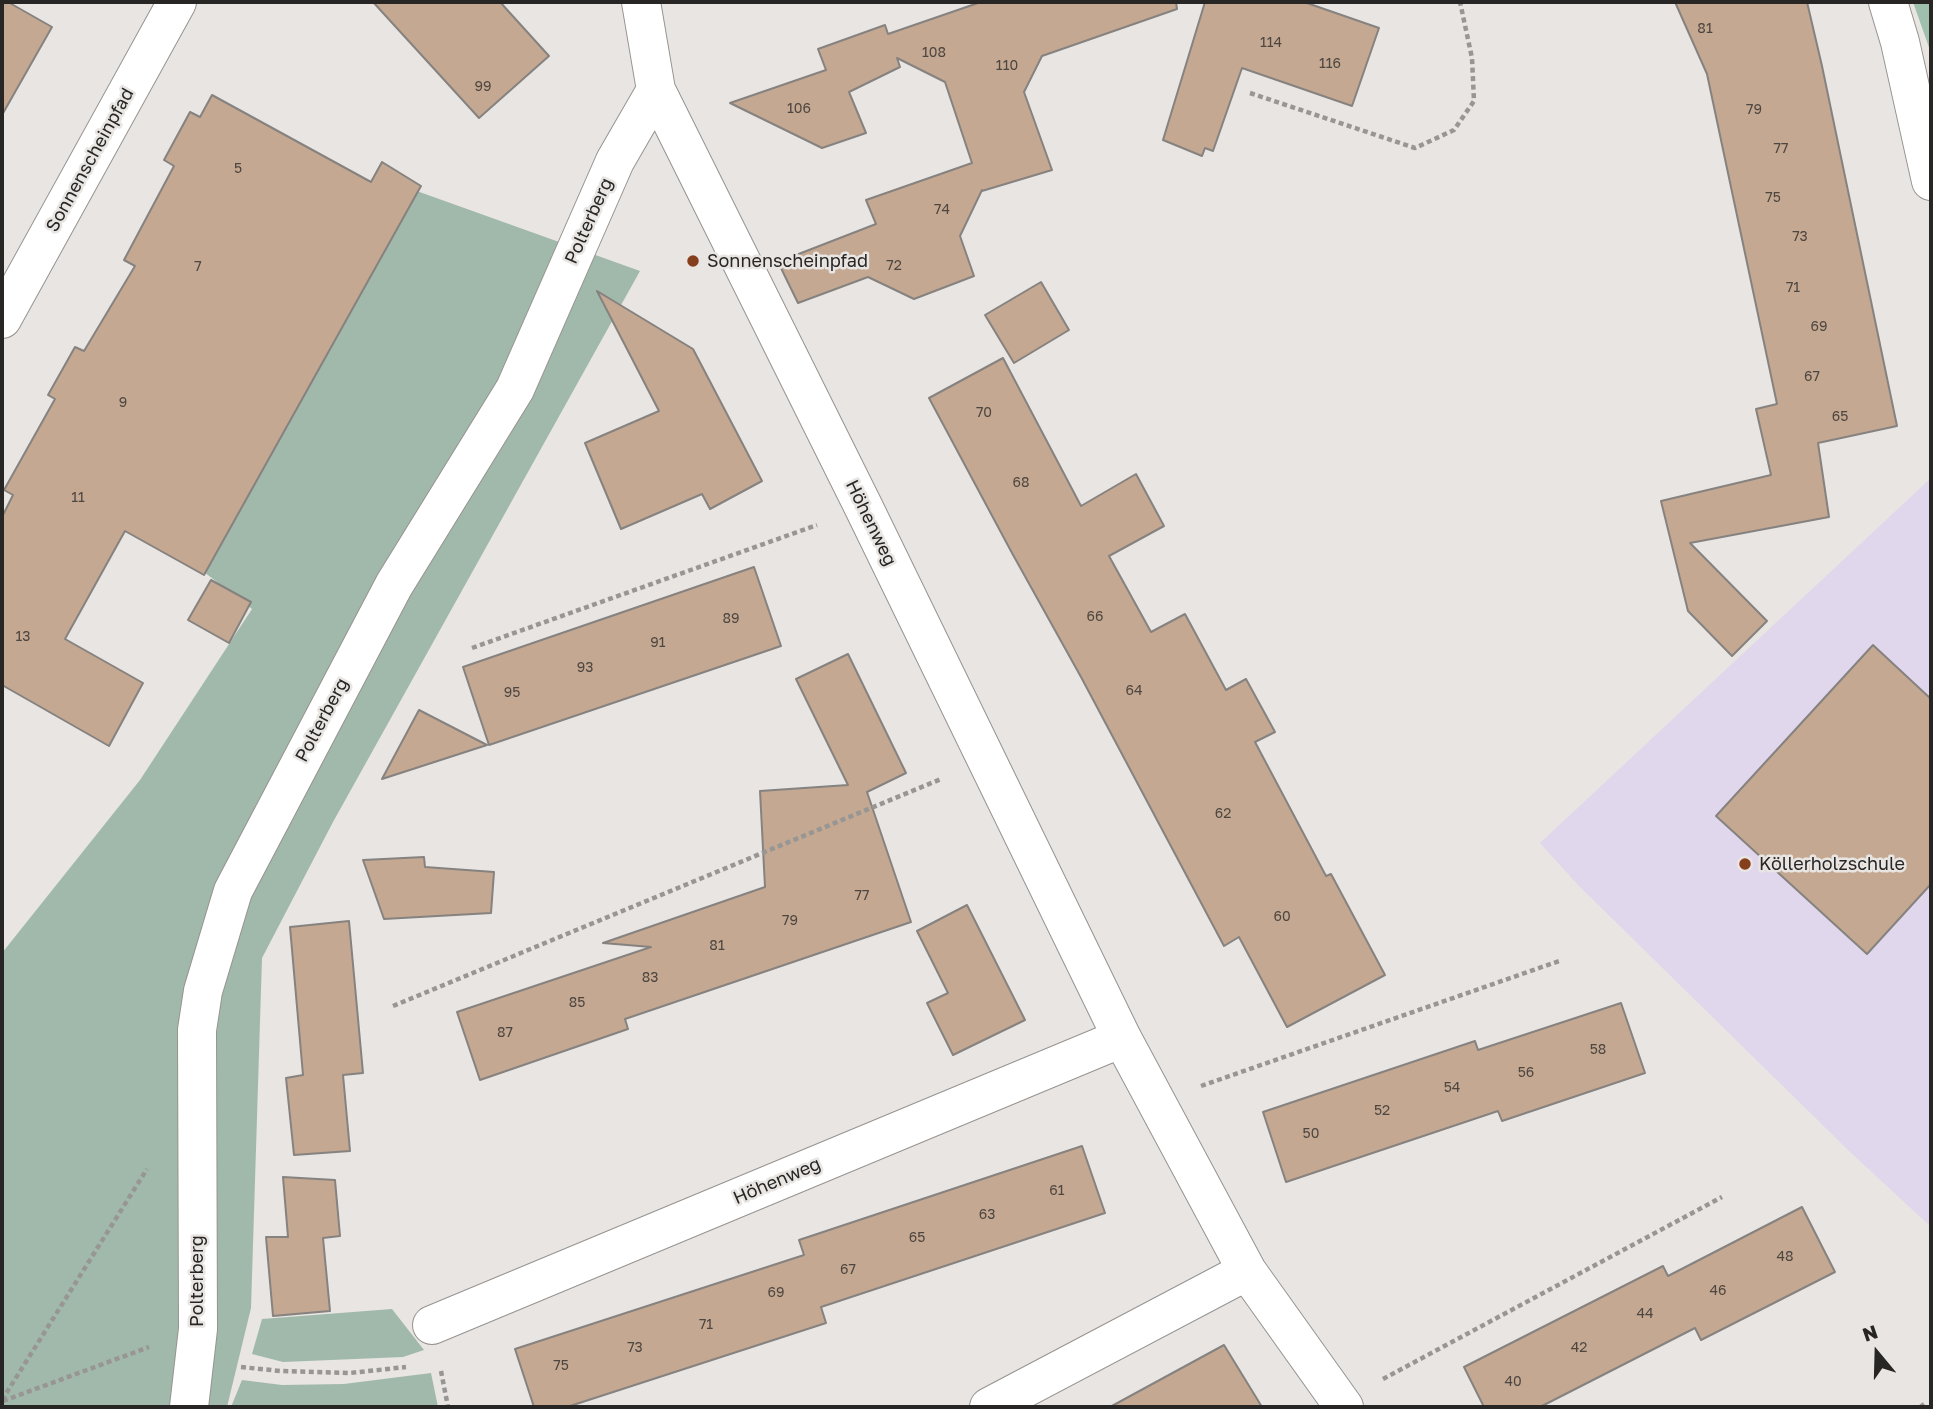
<!DOCTYPE html>
<html>
<head>
<meta charset="utf-8">
<style>
	body { margin:0 }
	#map { position:relative; width:1933px; height:1409px; overflow:hidden; background:#e8e5e2; font-family:"Golos Text",sans-serif }
	canvas { display:block }
	.frame { position:absolute; inset:0; border:4px solid #272625; pointer-events:none }
	.north { position:absolute; left:1842px; top:1318px; width:70px; height:70px; -webkit-text-stroke:5px #e8e5e2; paint-order:stroke; rotate:341deg; font-size:19px; font-weight:700; line-height:28px; text-align:center; color:#272625 }
	.north::after { content:''; display:block; margin:auto; width:24px; height:32px; background:#272625; clip-path:polygon(50% 0,100% 100%,50% 72%,0 100%) }
</style>
</head>
<body>
<div id="map">
<canvas width="1933" height="1409"></canvas>
<div class="frame"></div>
<div class="north">N</div>
</div>
<script>
const ctx = document.querySelector('canvas').getContext('2d');
ctx.lineJoin = 'round';
function paint(path, color) { ctx.fillStyle = color; ctx.fill(path, 'evenodd'); }
function stroke(path, color, width, dash) { ctx.strokeStyle = color; ctx.lineWidth = width; ctx.lineCap = dash ? 'butt' : 'round'; ctx.setLineDash(dash || []); ctx.stroke(path); }
function write(font, color, halo, rows, align = 'center') {
  ctx.font = font + ' "Golos Text",sans-serif'; ctx.lineWidth = 5; ctx.setLineDash([]); ctx.textBaseline = 'middle'; ctx.strokeStyle = halo; ctx.fillStyle = color; for (const [text, x, y, turn = 0] of rows) {
    ctx.save(); ctx.translate(x, y); ctx.rotate((+turn || 0) * Math.PI / 180); ctx.textAlign = isNaN(turn) ? turn : align; if (halo) ctx.strokeText(text, 0, 0); ctx.fillText(text, 0, 0); ctx.restore();
  }
}
paint(new Path2D(`
	M1931,478V1227L1848,1150L1578,885L1540,843Z`), '#e0d7ec');
paint(new Path2D(`
	M414,190L640,271L333,822L262,958L251,1308L227,1407H2V953L140,780L252,609L204,572Z
	M392,1309L424,1350L403,1357L283,1362L252,1354L262,1319Z
	M431,1373L438,1407H231L242,1380L282,1385L344,1384Z`), '#a1b9aa');
paint(new Path2D(`
	M1913,2H1931V53Z`), '#9fc0ac');
const building = new Path2D(`
	M2,2H8L52,27L2,115Z
	M373,2H500L549,56L479,118Z
	M981,2H1176L1177,9L1042,56L1024,92L1052,170L982,191V190L960,236L974,276L914,299L868,277L798,303L778,262L876,224L866,200L972,163L945,82L897,58L900,67L849,92L866,133L822,148L730,103L826,70L818,49L885,25L888,34Z
	M1205,2H1304L1379,28L1352,106L1242,68L1213,151L1205,148L1202,156L1163,140Z
	M1675,2H1807L1822,66L1897,426L1818,443L1829,517L1690,543L1767,621L1732,656L1688,611L1661,501L1771,475L1756,409L1777,404L1707,74Z
	M212,95L371,182L382,162L421,186L204,575L125,531L65,639L143,683L109,746L2,685V517L13,495L4,490L55,399L48,395L75,347L84,351L135,266L124,260L174,166L164,160L190,112L200,117Z
	M1041,282L1069,330L1014,363L985,315Z
	M597,291L693,349L762,481L710,509L702,494L621,529L585,443L659,411Z
	M1003,358L1081,506L1136,474L1164,526L1109,556L1151,632L1185,614L1226,690L1246,679L1275,732L1255,742L1326,876L1331,874L1385,975L1287,1027L1239,937L1224,946L1081,677L1012,553L929,398Z
	M754,567L781,646L489,745L463,667Z
	M211,580L251,602L229,643L188,620Z
	M1873,645L1931,699V884L1867,954L1716,816Z
	M848,654L906,773L867,792L911,922L625,1019L628,1029L480,1080L457,1012L651,947L603,943L765,887L760,791L848,785L796,679Z
	M419,710L487,745L382,779Z
	M424,857L425,867L494,872L491,913L384,919L363,860Z
	M967,905L1025,1020L953,1055L927,1003L948,993L917,931Z
	M349,921L363,1073L343,1075L350,1151L294,1155L286,1078L303,1075L290,927Z
	M1621,1003L1645,1073L1502,1121L1498,1111L1286,1182L1263,1112L1475,1041L1478,1050Z
	M1082,1146L1105,1213L821,1307L826,1323L567,1407H534L515,1349L804,1255L799,1240Z
	M283,1177L335,1180L340,1236L323,1238L330,1311L273,1316L266,1237H288Z
	M1802,1207L1835,1272L1701,1340L1695,1328L1540,1407H1484L1464,1367L1663,1266L1668,1276Z
	M1224,1345L1262,1407H1110Z`);
paint(building, '#c4a891');
stroke(building, '#858280', 2);
const minor = new Path2D(`
	M641,2L656,90L864,508L1122,1038L1247,1271L1344,1407
	M1888,2L1900,42L1931,181
	M2,319L177,2
	M432,1325L1122,1038
	M189,1407L198,1329L197,1030L203,991L233,891L394,585L515,389L615,161L656,90
	M989,1407L1247,1271`);
stroke(minor, '#969391', 40);
stroke(new Path2D(`
	M1250,93L1415,148L1454,130L1474,101L1472,58L1460,2
	M472,648L817,525
	M393,1006L941,779
	M1201,1086L1562,960
	M241,1367L280,1371L350,1373L406,1367
	M441,1371L448,1407
	M1383,1379L1722,1197
	M2,1400L147,1169
	M3,1401L149,1347
	M1920,1407L1926,1403`), '#989694', 4.5, [5, 3.5]);
stroke(minor, '#fff', 38);
for (const [x, y, r, color] of [
	[693,261,7,"#863f1d"],
	[1745,864,7,"#863f1d"]
]) { const dot = new Path2D(); dot.arc(x, y, r, 0, 2 * Math.PI); ctx.fillStyle = color; ctx.fill(dot); stroke(dot, '#e8e5e2', 2.5); }
write('14px', '#4e4640', null, [
	["81",1705,29],
	["114",1271,43],
	["108",934,53],
	["116",1330,64],
	["110",1007,66],
	["99",483,87],
	["106",799,109],
	["79",1754,110],
	["77",1781,149],
	["5",238,169],
	["75",1773,198],
	["74",942,210],
	["73",1800,237],
	["72",894,266],
	["7",198,267],
	["71",1793,288],
	["69",1819,327],
	["67",1812,377],
	["9",123,403],
	["70",984,413],
	["65",1840,417],
	["68",1021,483],
	["11",78,498],
	["66",1095,617],
	["89",731,619],
	["13",23,637],
	["91",658,643],
	["93",585,668],
	["64",1134,691],
	["95",512,693],
	["62",1223,814],
	["77",862,896],
	["60",1282,917],
	["79",790,921],
	["81",717,946],
	["83",650,978],
	["85",577,1003],
	["87",505,1033],
	["58",1598,1050],
	["56",1526,1073],
	["54",1452,1088],
	["52",1382,1111],
	["50",1311,1134],
	["61",1057,1191],
	["63",987,1215],
	["65",917,1238],
	["48",1785,1257],
	["67",848,1270],
	["46",1718,1291],
	["69",776,1293],
	["44",1645,1314],
	["71",706,1325],
	["73",635,1348],
	["42",1579,1348],
	["75",561,1366],
	["40",1513,1382]
]);
write('18px', '#272625', '#e8e5e2', [
	["Sonnenscheinpfad",90,160,-61],
	["Polterberg",589,221,-66],
	["Höhenweg",871,523,64],
	["Polterberg",322,720,-62],
	["Höhenweg",777,1181,-23],
	["Polterberg",197,1281,-90]
]);
write('18px', '#272625', '#e8e5e2', [
	["Sonnenscheinpfad",707,261],
	["Köllerholzschule",1759,864]
], 'left');
</script>
</body>
</html>
